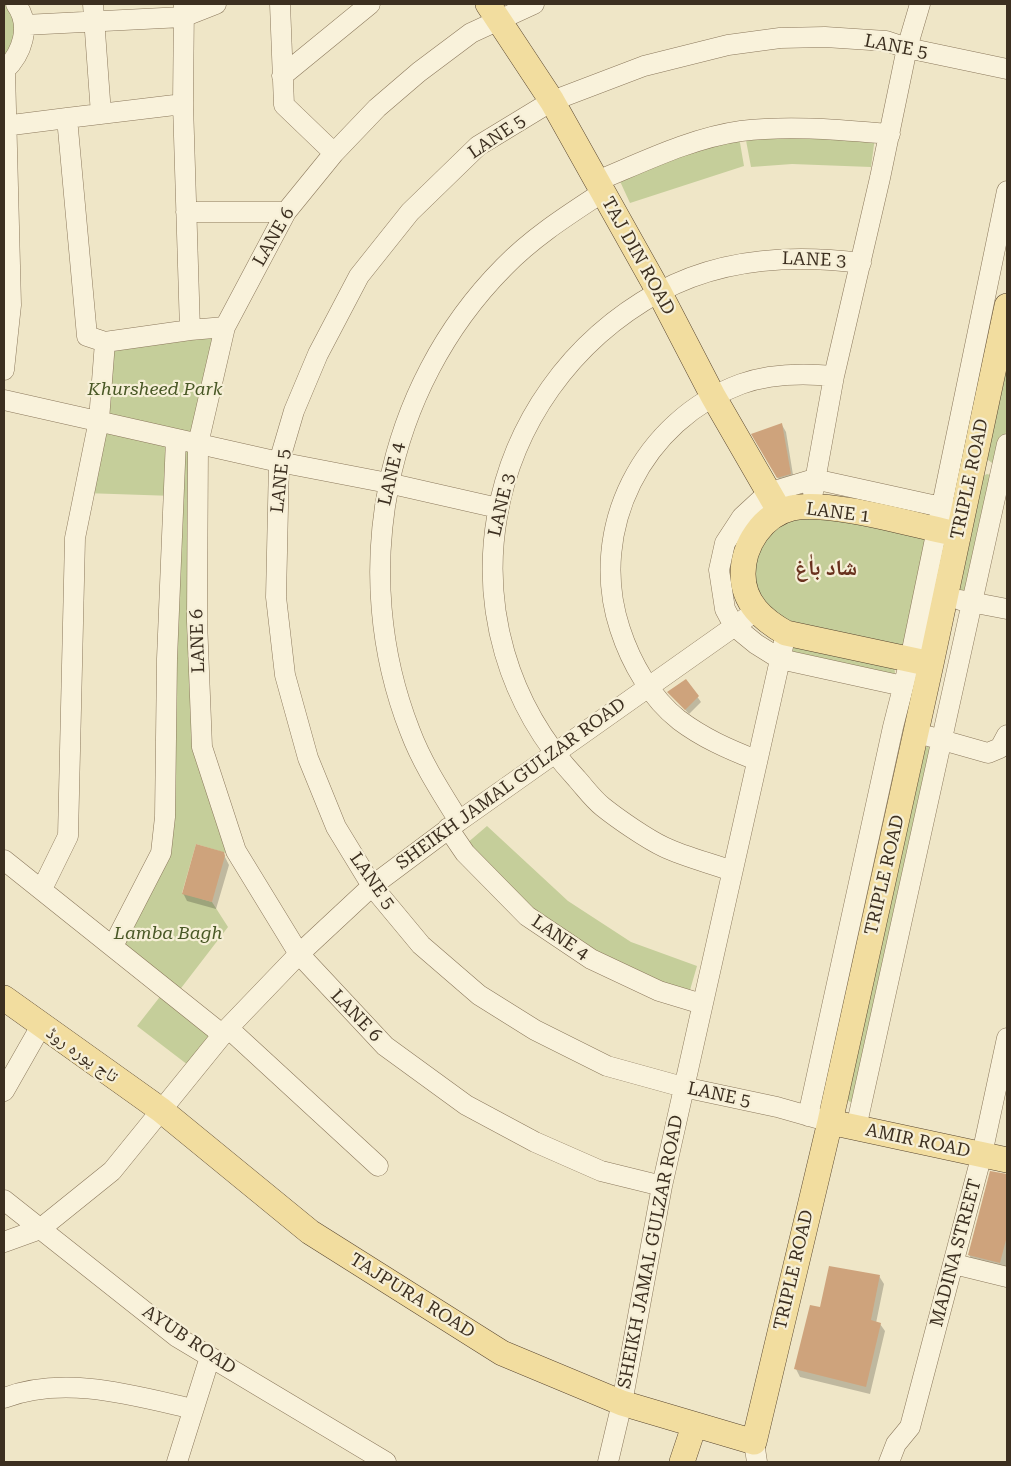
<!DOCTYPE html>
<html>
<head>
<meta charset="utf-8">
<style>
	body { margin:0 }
	#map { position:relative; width:1011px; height:1466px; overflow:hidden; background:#efe6c7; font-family:"Roboto Serif",serif }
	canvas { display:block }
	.frame { position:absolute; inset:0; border:5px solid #3c2f20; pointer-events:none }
</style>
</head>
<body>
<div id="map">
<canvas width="1011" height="1466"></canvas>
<div class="frame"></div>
</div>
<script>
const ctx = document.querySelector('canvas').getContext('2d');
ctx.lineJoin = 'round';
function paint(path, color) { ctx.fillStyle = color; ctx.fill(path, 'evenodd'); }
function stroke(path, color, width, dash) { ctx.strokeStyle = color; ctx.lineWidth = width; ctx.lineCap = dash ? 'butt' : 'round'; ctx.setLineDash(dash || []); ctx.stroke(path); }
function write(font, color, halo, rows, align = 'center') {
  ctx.font = font + ' "Roboto Serif","Noto Naskh Arabic",serif'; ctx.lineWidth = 4.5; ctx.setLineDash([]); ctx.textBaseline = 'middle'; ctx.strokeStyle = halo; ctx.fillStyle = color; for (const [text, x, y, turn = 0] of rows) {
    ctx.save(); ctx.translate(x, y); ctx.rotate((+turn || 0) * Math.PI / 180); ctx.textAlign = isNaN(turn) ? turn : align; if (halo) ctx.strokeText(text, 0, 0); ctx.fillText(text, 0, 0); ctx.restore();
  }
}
paint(new Path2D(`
	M4,4H16L24,25L4,71Z
	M745,135L875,137L871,167L792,164L751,167Z
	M739,137L744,166L630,203L618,177Z
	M225,327L198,444L202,747L226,853L196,844L182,893L212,902L228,927L175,996L217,1029L188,1065L137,1026L166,989L113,946L161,853L174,496L84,493L105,342Z
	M1007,359V427L1000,459L992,463L987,459Z
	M987,474L990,475L969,596L958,593L983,476Z
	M796,512L931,538L908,654L797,628L758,598L753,557L758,542Z
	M791,644L894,668L895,672L894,675L792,652Z
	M931,745L852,1103L847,1100L848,1092L925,750L927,746Z
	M487,826L568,901L631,942L697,966L688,997L606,962L531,916L466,844Z`), '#c5ce9a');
paint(new Path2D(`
	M782,425L786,432L794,481L782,485L753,434Z
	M686,681L701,702L689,714L669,692Z
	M223,853L229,865L216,909L187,901L183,893Z
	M991,1172L1007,1175V1268L975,1265L969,1255Z
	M879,1276L884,1284L876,1323L880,1324L885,1331L870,1394L800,1377L796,1369L821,1309Z`), '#0003');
paint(new Path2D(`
	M782,423L791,474L777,478L751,434Z
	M686,679L699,696L685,710L667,692Z
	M196,844L224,852L225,856L212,902L182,894Z
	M990,1171L1007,1174V1236L1000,1263L968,1255Z
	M829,1266L880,1275L871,1320L881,1323L866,1387L794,1369L810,1305L820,1307Z`), '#cea37c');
const minor = new Path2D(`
	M93,4L101,114
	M184,4L183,104L190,330L225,327
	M280,4L284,105L334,153
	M534,4L471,33L419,72L377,108L334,153L286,212L225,327L198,444L197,621L202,747L236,851L299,954L385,1046L466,1105L535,1142L601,1171L662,1186
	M24,25L183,17L216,4
	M4,71C22,54 32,26 16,4
	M282,76L370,4
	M4,126L67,118
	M597,181C643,162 691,138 741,131C790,125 841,130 890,134
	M186,212H286
	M105,342L190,330
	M4,370L11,305L5,71
	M4,400L279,462L388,483L498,508
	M813,492L834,376L880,178L907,48L920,4
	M960,600L1007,609
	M903,686L780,659L756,644L734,626L725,609L719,570L725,543L742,517L768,493L814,479L955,510
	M928,736L988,753L1000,748L1007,735
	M756,760C728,749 703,738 679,720C651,698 631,663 620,629C587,529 643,420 741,384C771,373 803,373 834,376
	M459,821C441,792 422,763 410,731C348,573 384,388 504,267C533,237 568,215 603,192
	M448,828L465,853L527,916L591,959L659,991L702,1004
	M4,860L223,1035
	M732,871C710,863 685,857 664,847C647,839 618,819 603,807C593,799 585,788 577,779C435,627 479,391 659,292C721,258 792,254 861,263
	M42,889L68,836L75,538L99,420L105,342L87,336L67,118L183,104
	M113,946L161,853L165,817L167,659L176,439
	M228,1028L378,1166
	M4,1091L41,1026
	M808,1116L893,727L910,660L1007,191
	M830,1122L777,1107L683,1087L607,1066L535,1030L479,995L421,945L372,886L336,827L308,758L285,675L276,597L279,462L294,411L318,354L359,276L410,212L478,146L552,101L644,66L728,45L780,38L825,37L886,41L907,48L1007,69
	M856,1128L1007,444
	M4,1200L177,1337L386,1462
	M4,1242L40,1229L112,1171L228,1028L299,954L372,886L459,821L756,611
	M954,1264L1007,1277
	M4,1398C64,1375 132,1395 193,1409
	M754,1442L757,1462
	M177,1462L210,1357
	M608,1462L622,1403L662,1186L786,633
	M889,1462L896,1444L910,1427L982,1154L1007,1038`);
const major = new Path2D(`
	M488,4L552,101L659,292L713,396L780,512
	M931,664L786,633C763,620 743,603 743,574C743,546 762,515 792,508C830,500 916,526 957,534
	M4,998L161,1110L310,1232L502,1353L622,1403L754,1442L830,1122L931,664L1007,306
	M830,1122L1007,1160
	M682,1462L694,1426`);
stroke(minor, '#8b785c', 21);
stroke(major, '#594630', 26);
stroke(minor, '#f9f2db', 20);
stroke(major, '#f2dd9f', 25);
write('18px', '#3c2f20', '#f6efd7', [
	["LANE 5",896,47,11],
	["LANE 5",497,137,-34],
	["LANE 6",274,237,-60],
	["TAJ DIN ROAD",638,256,61],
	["LANE 3",814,260,2],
	["LANE 4",392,474,-77],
	["TRIPLE ROAD",970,479,-78],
	["LANE 5",281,481,-84],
	["LANE 3",502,505,-77],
	["LANE 1",838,513,7],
	["LANE 6",198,641,-92],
	["SHEIKH JAMAL GULZAR ROAD",511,784,-36],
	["TRIPLE ROAD",885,875,-77],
	["LANE 5",372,881,55],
	["LANE 4",560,938,34],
	["LANE 6",356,1016,46],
	["تاج پورہ روڈ",82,1055,35],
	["LANE 5",719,1095,12],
	["AMIR ROAD",918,1141,12],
	["SHEIKH JAMAL GULZAR ROAD",651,1252,-79],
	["MADINA STREET",956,1253,-75],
	["TRIPLE ROAD",794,1270,-77],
	["TAJPURA ROAD",412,1296,32],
	["AYUB ROAD",189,1340,34]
]);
write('italic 18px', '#495826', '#f6efd7', [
	["Khursheed Park",155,390],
	["Lamba Bagh",168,934]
]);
write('bold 22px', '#69321e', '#f6efd7', [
	["شاد باٰغ",826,569]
]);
</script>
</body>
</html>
